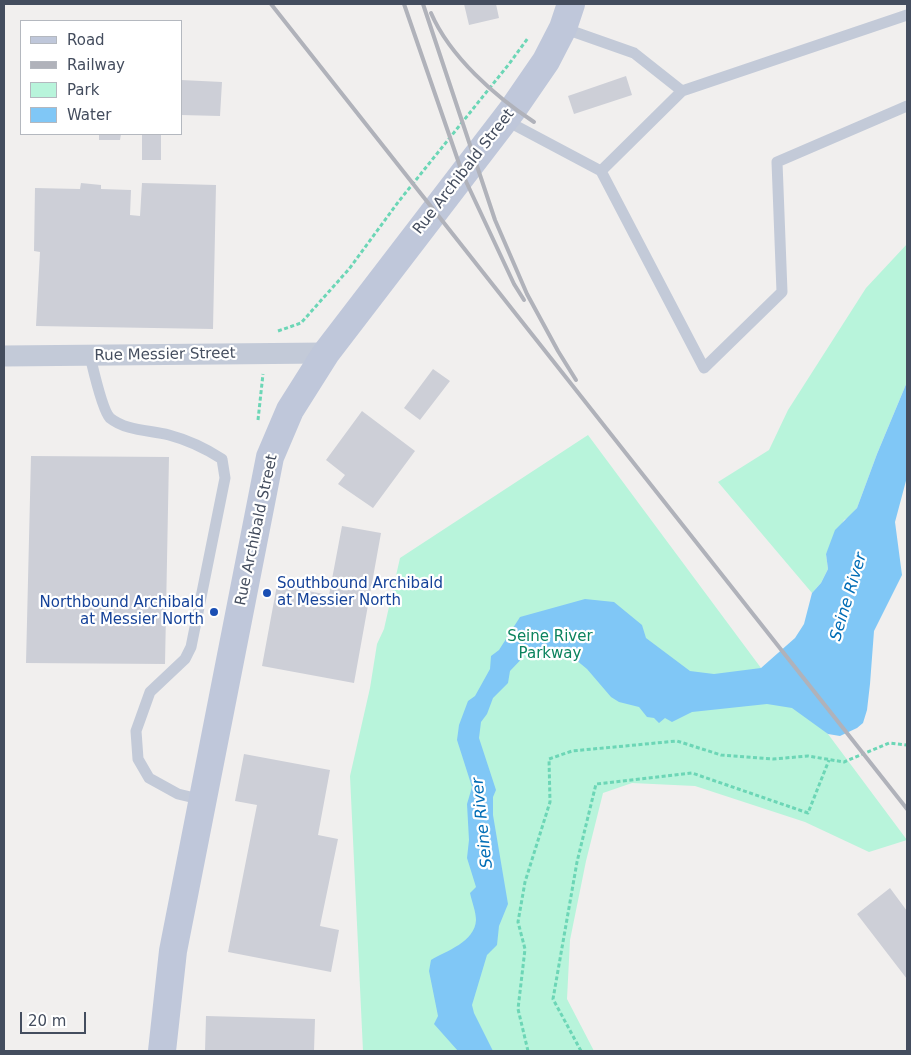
<!DOCTYPE html>
<html>
<head>
<meta charset="utf-8">
<style>
	body { margin:0 }
	#map { position:relative; width:911px; height:1055px; overflow:hidden; background:#f1efee; font-family:"DejaVu Sans",sans-serif }
	canvas { display:block }
	.frame { position:absolute; inset:0; border:5px solid #444d5e; pointer-events:none }
	.legend { position:absolute; left:20px; top:20px; width:162px; height:115px; box-sizing:border-box; background:#fff; border:1px solid #b4b8bf; margin:0; padding:6px 9px; list-style:none; font-size:15px; color:#444d5e }
	.legend li { display:flex; align-items:center; gap:10px; height:25px }
	.legend b { width:25px; border:1px solid #b4b8bf }
	.scale { position:absolute; left:20px; top:1012px; width:66px; height:22px; box-sizing:border-box; border:2px solid #444d5e; border-top:0; padding-left:6px; font-size:15px; line-height:18px; white-space:nowrap; color:#444d5e; -webkit-text-stroke:4px #fff; paint-order:stroke }
</style>
</head>
<body>
<div id="map">
<canvas width="911" height="1055"></canvas>
<div class="frame"></div>
<ul class="legend">
<li><b style="height:6px;background:#bfc7da"></b>Road</li>
<li><b style="height:6px;background:#b0b2ba"></b>Railway</li>
<li><b style="height:14px;background:#b8f4db"></b>Park</li>
<li><b style="height:14px;background:#80c7f6"></b>Water</li>
</ul>
<div class="scale">20 m</div>
</div>
<script>
const ctx = document.querySelector('canvas').getContext('2d');
ctx.lineJoin = 'round';
function paint(path, color) { ctx.fillStyle = color; ctx.fill(path, 'evenodd'); }
function stroke(path, color, width, dash) { ctx.strokeStyle = color; ctx.lineWidth = width; ctx.lineCap = dash ? 'butt' : 'round'; ctx.setLineDash(dash || []); ctx.stroke(path); }
function write(font, color, halo, rows, align = 'center') {
  ctx.font = font + ' "DejaVu Sans",sans-serif'; ctx.lineWidth = 4.5; ctx.setLineDash([]); ctx.textBaseline = 'middle'; ctx.strokeStyle = halo; ctx.fillStyle = color; for (const [text, x, y, turn = 0] of rows) {
    ctx.save(); ctx.translate(x, y); ctx.rotate((+turn || 0) * Math.PI / 180); ctx.textAlign = isNaN(turn) ? turn : align; if (halo) ctx.strokeText(text, 0, 0); ctx.fillText(text, 0, 0); ctx.restore();
  }
}
paint(new Path2D(`
	M907,244V382L877,454L857,508L848,518L844,520L826,554L828,569L821,583L812,593L718,482L769,450L788,410L866,288Z
	M588,435L761,668L828,734L907,840L869,852L805,822L695,786L632,783L603,793L586,861L570,940L567,999L594,1051H363L350,776L370,688L377,644L384,629L400,558Z`), '#b8f4db');
paint(new Path2D(`
	M907,382V477L895,522L902,575L874,631L870,684L867,710L863,723L857,728L840,736L828,734L792,708L767,704L692,712L672,722L665,718L659,723L654,718L647,717L639,707L619,702L611,697L587,669L564,650L544,647L530,650L510,671L508,683L493,698L487,714L481,722L479,738L496,790L493,797V815L508,904L499,926L497,945L487,955L472,1005L474,1013L493,1051H458L434,1024L438,1016L429,971L431,960C446,951 475,942 476,920C476,912 472,902 470,893L476,887L467,858L469,840L467,804L472,787L457,740L459,725L468,701L475,696L490,669L491,656L499,650L520,617L585,599L614,602L642,625L646,638L690,671L714,674L761,668L795,638L804,624L812,593L821,583L828,569L826,554L835,530L857,508L877,454Z`), '#80c7f6');
paint(new Path2D(`
	M464,4H496L499,18L469,25Z
	M626,76L632,95L574,114L568,96Z
	M181,80L222,82L220,116L181,115Z
	M99,134H121L120,140H99Z
	M142,134H161V160H142Z
	M81,183L101,185V189L131,190L130,215L140,216L142,183L216,185L213,329L36,326L40,252L34,251L35,188L80,189Z
	M433,369L450,381L420,420L404,408Z
	M362,411L415,451L373,508L338,484L345,475L326,460Z
	M31,456L169,457L165,664L26,663Z
	M342,526L381,533L354,683L262,666L277,585L329,595Z
	M244,754L330,770L318,835L338,839L320,926L339,930L331,972L228,952L257,805L235,801Z
	M890,888L907,911V979L857,914Z
	M206,1016L315,1019L314,1051H205Z`), '#cdcfd7');
stroke(new Path2D(`
	M278,331L301,323L349,269L399,201L509,64L528,38
	M258,420L263,374
	M528,1051L518,1009L525,949L518,922L525,882L550,802L549,759L572,751L677,741L721,755L773,759L808,756L844,762L889,743L907,745
	M581,1051L553,999L577,862L596,784L692,773L808,813L829,760`), '#6cd6b6', 3, [4, 2.5]);
stroke(new Path2D(`
	M907,15L682,91L601,171L704,368L782,292L777,162L907,106
	M563,28L634,53L682,91
	M505,120L601,171
	M90,356C93,368 102,410 110,418C126,431 150,430 169,435C188,440 205,448 222,459L225,478L191,647L185,659L150,692L136,731L138,759L149,778L178,794L203,800`), '#c3cad8', 11);
stroke(new Path2D(`
	M4,356L326,353`), '#c3cad8', 21);
stroke(new Path2D(`
	M162,1051L173,951L270,457L290,410L326,353L513,109L546,61L563,28L571,4`), '#bfc7da', 28);
stroke(new Path2D(`
	M271,4L907,809
	M404,4L463,175L514,284L524,300
	M423,4L495,220L527,294L558,351L576,380
	M431,13C450,57 496,97 534,122`), '#b0b2ba', 4);
for (const [x, y, r, color] of [
	[267,593,5,"#1a4fb4"],
	[214,612,5,"#1a4fb4"]
]) { const dot = new Path2D(); dot.arc(x, y, r, 0, 2 * Math.PI); ctx.fillStyle = color; ctx.fill(dot); stroke(dot, '#fff', 2); }
write('15px', '#444d5e', '#fff', [
	["Rue Archibald Street",464,172,-52],
	["Rue Messier Street",165,355,-1],
	["Rue Archibald Street",257,530,-78]
]);
write('15px', '#164399', '#fff', [
	["Southbound Archibald",277,584],
	["at Messier North",277,601],
	["Northbound Archibald",204,603,"right"],
	["at Messier North",204,620,"right"]
], 'left');
write('15px', '#0c835e', '#fff', [
	["Seine River",550,637],
	["Parkway",550,654]
]);
write('italic 16px', '#006db6', '#fff', [
	["Seine River",849,597,-73],
	["Seine River",483,823,-96]
]);
</script>
</body>
</html>
